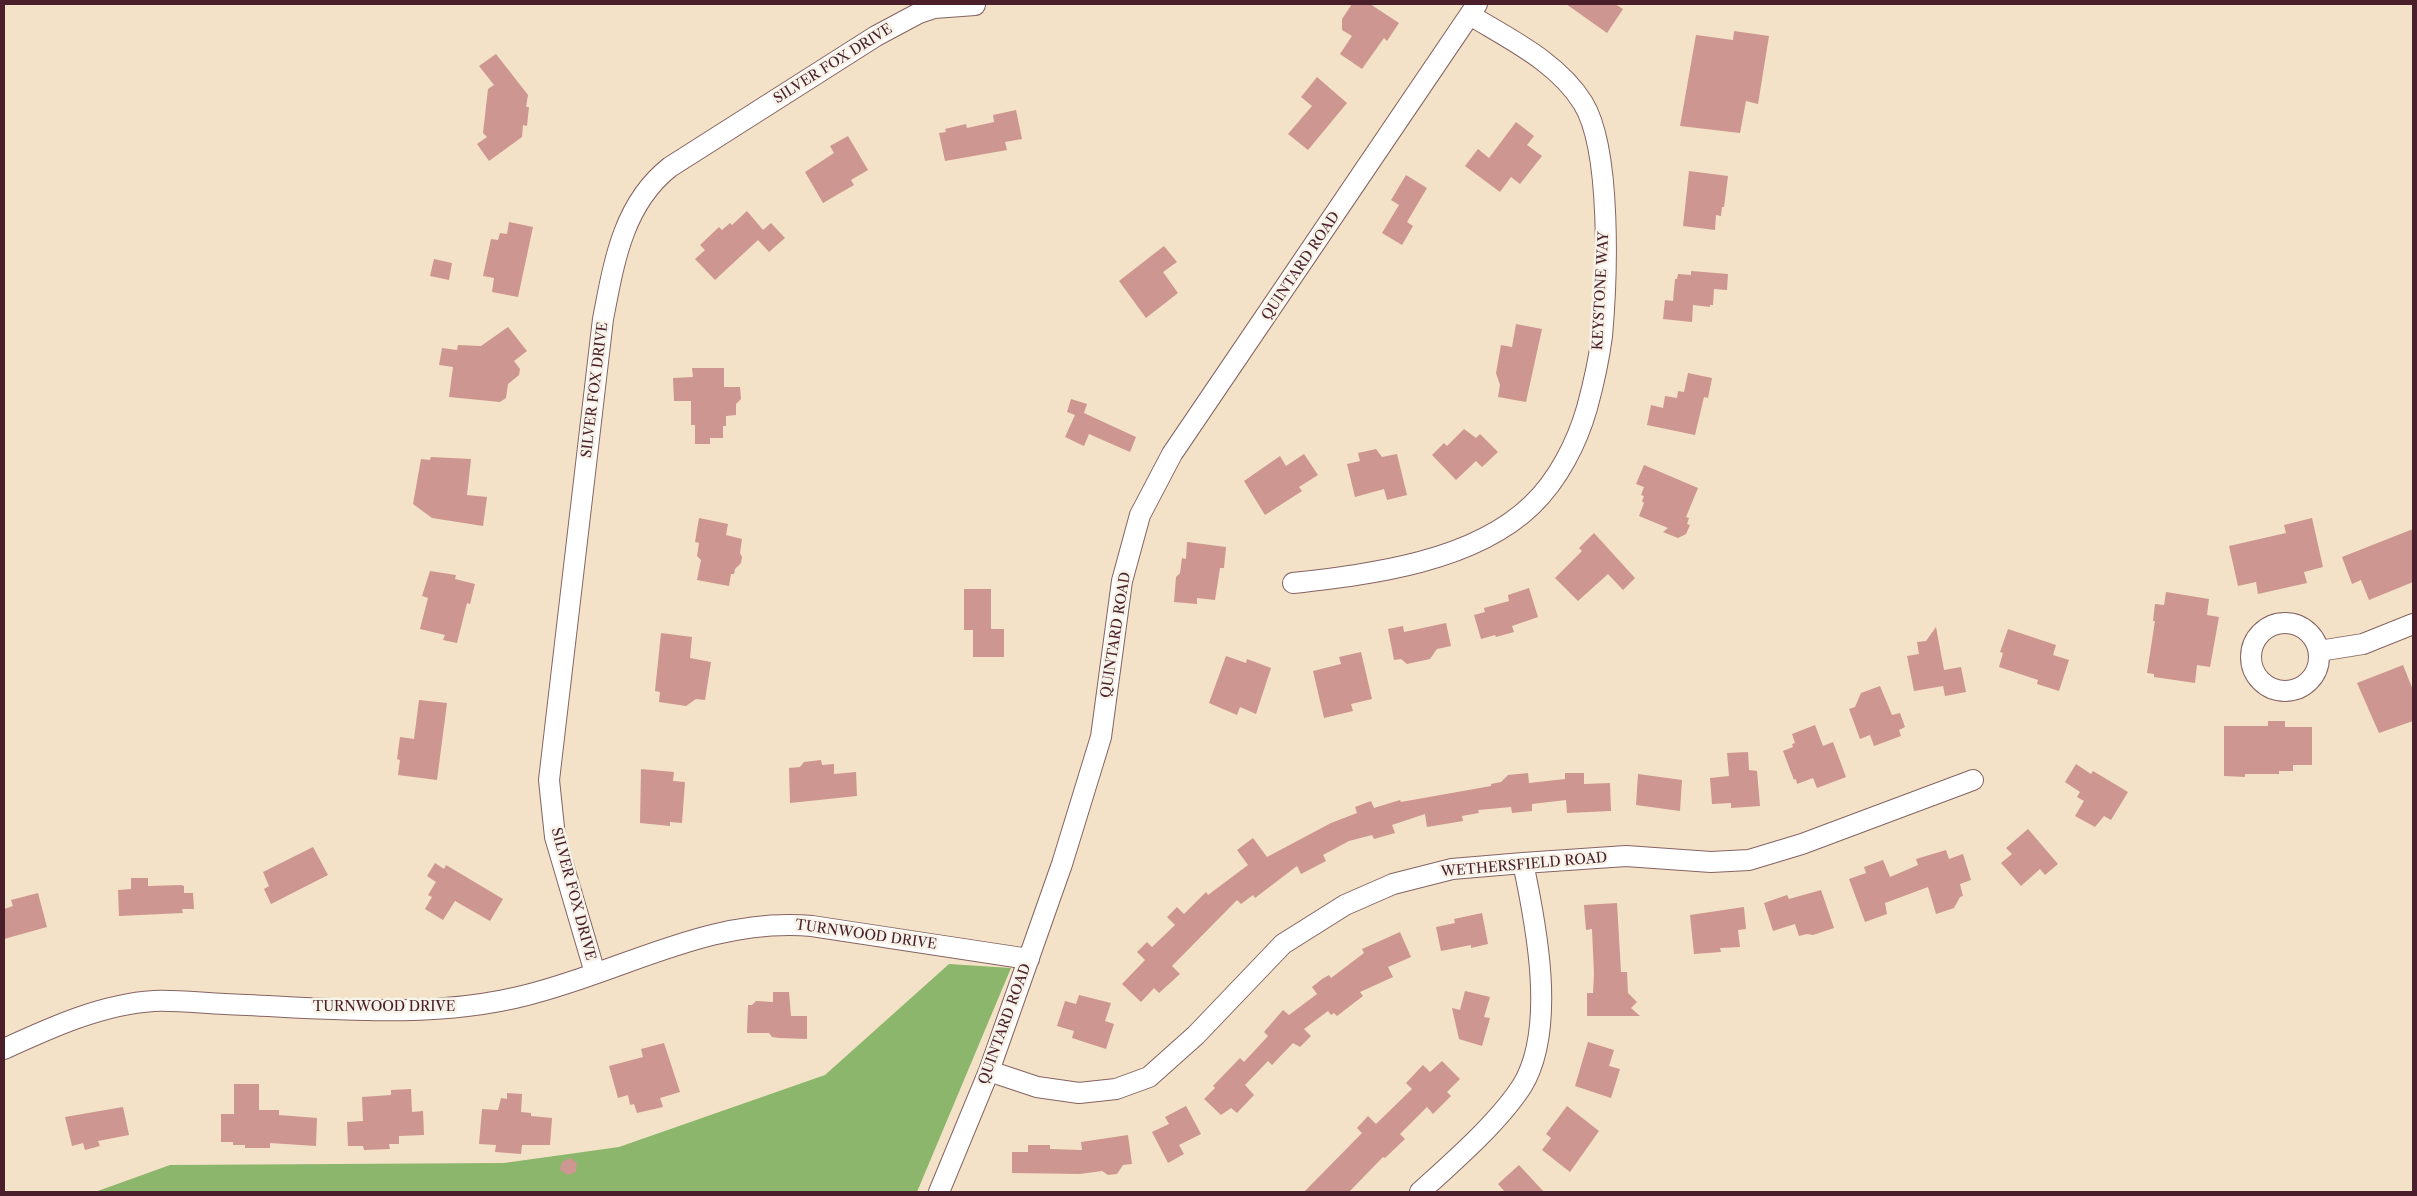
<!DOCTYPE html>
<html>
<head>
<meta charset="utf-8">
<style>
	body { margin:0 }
	#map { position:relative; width:2417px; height:1196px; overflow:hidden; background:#f3e2c7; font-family:"Libre Caslon Text",serif }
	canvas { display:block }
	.frame { position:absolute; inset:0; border:5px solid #4a1f2b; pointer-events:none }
</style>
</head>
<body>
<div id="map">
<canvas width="2417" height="1196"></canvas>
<div class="frame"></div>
</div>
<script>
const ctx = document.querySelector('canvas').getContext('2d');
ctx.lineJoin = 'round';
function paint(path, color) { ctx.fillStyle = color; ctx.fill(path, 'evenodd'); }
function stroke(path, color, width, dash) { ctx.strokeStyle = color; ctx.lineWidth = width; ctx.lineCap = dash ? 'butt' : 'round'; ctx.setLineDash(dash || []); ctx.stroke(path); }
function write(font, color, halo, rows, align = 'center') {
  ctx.font = font + ' "Libre Caslon Text",serif'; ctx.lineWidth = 5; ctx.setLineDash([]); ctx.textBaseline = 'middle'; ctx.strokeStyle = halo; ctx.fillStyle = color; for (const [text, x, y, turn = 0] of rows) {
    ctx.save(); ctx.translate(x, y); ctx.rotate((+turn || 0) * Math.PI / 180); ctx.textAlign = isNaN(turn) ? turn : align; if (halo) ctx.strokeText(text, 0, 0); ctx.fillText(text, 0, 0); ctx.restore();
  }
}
paint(new Path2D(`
	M949,964L1011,968L917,1192H95L170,1165L504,1163L619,1147L825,1075Z`), '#8cb66c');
paint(new Path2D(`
	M1352,4H1370L1399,23L1387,41L1384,38L1362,69L1340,54L1352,36L1342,30V19Z
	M1566,4H1615L1623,9L1607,33Z
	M1734,31L1769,36L1758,104L1746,101L1740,133L1680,126L1696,35L1733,40Z
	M496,54L528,95L526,107H529L527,126L523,125L522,137L489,161L477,144L487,137L483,133L488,89L494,85L479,66Z
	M1317,77L1347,103L1308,150L1288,134L1312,106L1301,97Z
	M1016,110L1022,139L1005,142L1007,150L945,161L939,133L946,132L945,129L966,124L967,128L994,122L993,115Z
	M1516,122L1534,136L1527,145L1542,156L1520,184L1511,177L1500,192L1465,166L1478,149L1489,158Z
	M848,136L868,170L851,180L854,185L823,203L805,172L834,153L830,146Z
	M1689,171L1728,176L1724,207H1722L1721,216L1716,215L1715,230L1683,226Z
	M1406,175L1427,188L1407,222L1413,226L1402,245L1382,233L1399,205L1391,200Z
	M747,211L763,230L771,223L785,238L769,252L758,240L715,280L695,259L705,250L700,245L719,227L722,230L730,223L732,225Z
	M509,222L533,227L518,297L492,292L494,278L483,276L491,239L498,240L500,233L507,234Z
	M1164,246L1177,262L1163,272L1178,293L1146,318L1119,281Z
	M434,259L452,263L449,280L430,276Z
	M1691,271L1728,274L1727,290L1714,289L1713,305H1710V307L1693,305L1692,322L1663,319L1665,300L1673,301L1675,279H1677L1678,274L1691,275Z
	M1516,324L1542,329L1526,402L1498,397L1500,385L1496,373L1501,345L1512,347Z
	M508,327L527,351L514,361L520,369L519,375L508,384L506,398L500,402L449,397L453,367L439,365L442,348L457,350L458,345L481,346Z
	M692,368H724V387H740L741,399L736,404V415L726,416V426H723V438H710V444H695V425H691V401H674L673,378L693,377Z
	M1688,373L1712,378L1708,398L1704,397L1695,435L1647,425L1651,405L1663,408L1665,396L1677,398L1678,391L1684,392Z
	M1071,399L1087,404L1084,413L1136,437L1130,452L1089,434L1084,446L1065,437L1075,415L1067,412Z
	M1464,429L1476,438L1480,434L1498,452L1482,467L1476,461L1456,480L1432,455L1444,443L1447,446Z
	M1376,449L1382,457L1397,454L1407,495L1387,500L1384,489L1355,497L1347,464L1360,461L1358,453Z
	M1304,454L1318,475L1299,487L1302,491L1265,515L1244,481L1280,456L1286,466Z
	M431,457L471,459L467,495L487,497L483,526L432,518L413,504L421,459L430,460Z
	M1644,465L1698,488L1686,517L1689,518L1687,524L1690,525L1686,534L1678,538L1663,532L1668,528L1639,516L1644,503L1642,501L1644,496L1641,495L1644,487L1636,484Z
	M699,518L728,524L726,535L742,539L740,553L742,557L741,563L735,569L734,574H731L729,586L697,580L701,560L697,556L699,543L695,542Z
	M2312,518L2323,567L2304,572L2307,583L2258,594L2256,582L2238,586L2229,546L2286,533L2284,525Z
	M2413,529V582L2369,600L2361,580L2352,584L2342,557Z
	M1594,533L1635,578L1623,590L1608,574L1578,601L1555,578L1582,551L1579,548Z
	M1187,542L1226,547L1224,568H1220L1215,600L1197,598V604L1174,602L1176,577L1180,573L1182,558L1186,559Z
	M430,571L456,575L455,579L475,584L470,604L467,603L457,643L443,640L445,635L420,629L428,598L422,596Z
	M1529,588L1538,617L1512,626L1514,632L1496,637L1495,635L1481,639L1474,615L1485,612L1484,608L1509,601L1508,595Z
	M964,589H991V629H1004V657H973V630H964Z
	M2166,592L2209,599L2207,615L2219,617L2210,667L2197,665L2195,683L2154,677V674L2147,673L2155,621H2153L2155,604L2164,605Z
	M1446,623L1451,646L1437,649L1430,659L1407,664L1401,659L1394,660L1388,629L1403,626L1404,632Z
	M1936,627L1944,670L1961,667L1966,692L1945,696L1943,686L1914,691L1907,656L1919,654L1917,642L1926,641Z
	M2008,629L2056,645L2053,655L2069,660L2059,691L2037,684L2038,680L1999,667L2003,653L2000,652Z
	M661,633L692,637L690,658L711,662L705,700L696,699L686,706L659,702L660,692L655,691Z
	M1361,652L1372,699L1351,704L1353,711L1324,718L1313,671L1341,664L1339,657Z
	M1226,656L1246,663L1247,659L1271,668L1256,714L1240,707L1237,715L1209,703Z
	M2403,665L2413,690V721L2379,733L2357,683Z
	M1880,686L1892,715L1900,713L1905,727L1899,730L1901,736L1874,746L1870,735L1860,739L1849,709L1855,707L1861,693Z
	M419,700L447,703L437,780L398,775L400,760L397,759L400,737L414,739Z
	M2268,721H2285V727H2312V765H2293V771H2279V774H2245V777L2224,776V726H2268Z
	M1815,725L1823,746L1833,742L1846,777L1817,788L1813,778L1797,784L1796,779L1794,780L1783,751L1793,747L1792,744L1795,743L1792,734Z
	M1748,752L1749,770L1757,771L1760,806L1731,808V803L1712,804L1710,778L1729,776L1727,753Z
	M821,760L822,765L834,764V774L856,772L857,796L790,803L789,768L800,767L804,762Z
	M2076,764L2091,774L2093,771L2128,792L2111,820L2104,816L2095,827L2075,816L2084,801L2077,797L2080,792L2065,782Z
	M641,769L674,772L673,781L685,782L682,823L670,822V826L640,823Z
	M1528,773L1529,783L1565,779V773H1584V784L1610,783L1611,811L1567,813L1566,800L1532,804V811L1512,813L1511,807L1478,810L1479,813L1462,816L1463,821L1427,827L1425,814L1392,825L1395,833L1374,839L1372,835L1349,841L1323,855L1326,861L1301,874L1297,866L1255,898L1253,895L1241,904L1237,900L1172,966L1180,974L1159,993L1154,988L1141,1002L1122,984L1145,960L1137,952L1147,942L1152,947L1175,925L1167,917L1177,907L1184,914L1206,892L1208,895L1248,865L1237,850L1253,838L1267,857L1331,823L1357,813L1355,807L1371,801L1374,808L1400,800L1401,802L1491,786V784L1501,782L1508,775Z
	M1638,774L1682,780L1680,811L1636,805Z
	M2028,829L2058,864L2045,875L2040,869L2021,886L2001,863L2012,854L2006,848Z
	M313,847L328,875L271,904L264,889L269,886L263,872Z
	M1946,850L1949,859L1963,854L1971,880L1960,884L1963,896L1960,897L1954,908L1936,914L1928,887L1885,903L1887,914L1865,922L1849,879L1866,873L1864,867L1883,860L1890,877L1918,865L1916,859Z
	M435,863L444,869L446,865L503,899L490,921L455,901L443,920L425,909L432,897L428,895L436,882L427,876Z
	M131,878H148V886L181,885L184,886V893H193L194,909H182L183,913L119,916L118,890L131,889Z
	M1821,890L1834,928L1813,935L1807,934L1799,936L1795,924L1773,931L1764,903L1787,895L1789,899Z
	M38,893L47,927L4,939V909L13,906L11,900Z
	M1617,903L1621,972H1627L1628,993L1637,1002L1631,1008L1640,1016H1587V993H1593L1594,974L1592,929L1586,930L1584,905Z
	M1744,907L1746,929L1738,930L1740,947L1720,948L1721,952L1694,954L1690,915Z
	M1482,913L1488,944L1471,948V945L1441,951L1436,927L1455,923L1454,919Z
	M1400,932L1411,957L1388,967L1393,977L1360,992L1363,996L1337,1016L1334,1013L1331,1015L1328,1011L1304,1029L1311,1036L1300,1047L1293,1043L1272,1065L1268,1061L1245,1085L1254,1095L1237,1113L1231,1108L1221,1115L1204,1099L1215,1088L1213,1086L1240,1058L1244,1062L1268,1036L1264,1032L1283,1010L1289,1015L1317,994L1312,987L1322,979L1329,975L1331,978L1364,953L1362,949Z
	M1465,991L1490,997L1484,1017L1490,1018L1482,1046L1459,1039L1452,1008L1460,1010Z
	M773,992H789L791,1016H807V1039L779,1038L772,1037L769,1033H747L748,1005H752L756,1001L773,1002Z
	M1079,995L1111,1003L1105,1021L1114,1024L1106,1049L1072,1038L1074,1031L1057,1026L1065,1001L1076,1004Z
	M1588,1042L1614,1050L1609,1066L1620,1069L1611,1098L1575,1086Z
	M664,1043L680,1092L660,1098L663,1107L637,1113L634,1104L630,1105L628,1095L618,1098L609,1066L643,1057L641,1049Z
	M1442,1061L1460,1079L1447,1092L1451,1096L1433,1114L1427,1107L1400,1134L1405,1139L1385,1158L1383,1157L1349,1192H1304L1362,1133L1357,1128L1368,1116L1376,1124L1412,1089L1406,1083L1423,1065L1430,1072Z
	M234,1084H259V1110H279V1115L317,1118L316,1146L270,1143V1148H245V1145H233V1142H221V1114H234Z
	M411,1089L412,1112L423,1111L424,1135L399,1136V1144H389L390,1149L364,1150L363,1146H348L347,1122L363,1121L362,1097L391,1095V1090Z
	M507,1093L522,1094L521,1112L531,1113V1116L552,1118L550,1145H522L521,1154L495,1152L496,1145L479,1144L482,1109L498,1110L501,1098L507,1099Z
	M1186,1106L1201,1134L1179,1145L1184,1154L1168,1163L1152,1132L1169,1124L1165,1117Z
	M1567,1106L1599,1131L1570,1172L1542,1150L1551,1138L1546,1134Z
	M123,1107L129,1135L98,1141L100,1146L85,1150L83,1143L72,1146L65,1117Z
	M1128,1135L1132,1164L1123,1165L1117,1174L1108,1175L1102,1171L1080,1174L1012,1173V1152H1028V1145H1050V1149L1082,1150L1081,1142Z
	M570,1158L577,1163L576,1172L568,1175L560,1170L562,1162Z
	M1519,1165L1531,1178L1544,1192H1505L1498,1184Z`), '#cd9690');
const street = new Path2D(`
	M1293,583C1372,574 1473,562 1532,505C1558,480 1577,443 1587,408C1593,386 1599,359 1602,336C1607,280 1612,150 1583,103C1558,62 1509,39 1470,15
	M2251 657a34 34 0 1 1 68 0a34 34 0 1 1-68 0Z
	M2319,651L2363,644L2413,624
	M595,973L555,837L549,780L603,319C614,262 623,204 670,167L876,36L919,13L934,8L975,5
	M4,1049C50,1028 102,1004 154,1001C177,1000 201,1003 225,1004C324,1008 430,1020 527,995C624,971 709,917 812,926L1029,959
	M989,1071L1037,1087L1079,1093L1116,1089L1149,1077L1196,1035L1283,944L1345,905L1393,884L1452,869L1523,863L1626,856L1711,862L1749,860L1802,844L1973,780
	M939,1192L989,1071L1062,864L1101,737L1122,581L1140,515L1172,454L1477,4
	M1420,1192C1453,1162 1498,1123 1522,1086C1557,1029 1536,924 1523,863`);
stroke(street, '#856362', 22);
stroke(street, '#fff', 20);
write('14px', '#4a1f2b', '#f7f3e8', [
	["SILVER FOX DRIVE",833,64,-32],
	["QUINTARD ROAD",1301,266,-56],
	["KEYSTONE WAY",1601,291,-87],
	["SILVER FOX DRIVE",595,390,-83],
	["QUINTARD ROAD",1116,635,-81],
	["WETHERSFIELD ROAD",1524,865,-5],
	["SILVER FOX DRIVE",573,894,75],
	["TURNWOOD DRIVE",866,935,8],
	["TURNWOOD DRIVE",384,1007],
	["QUINTARD ROAD",1005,1024,-70]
]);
</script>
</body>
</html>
